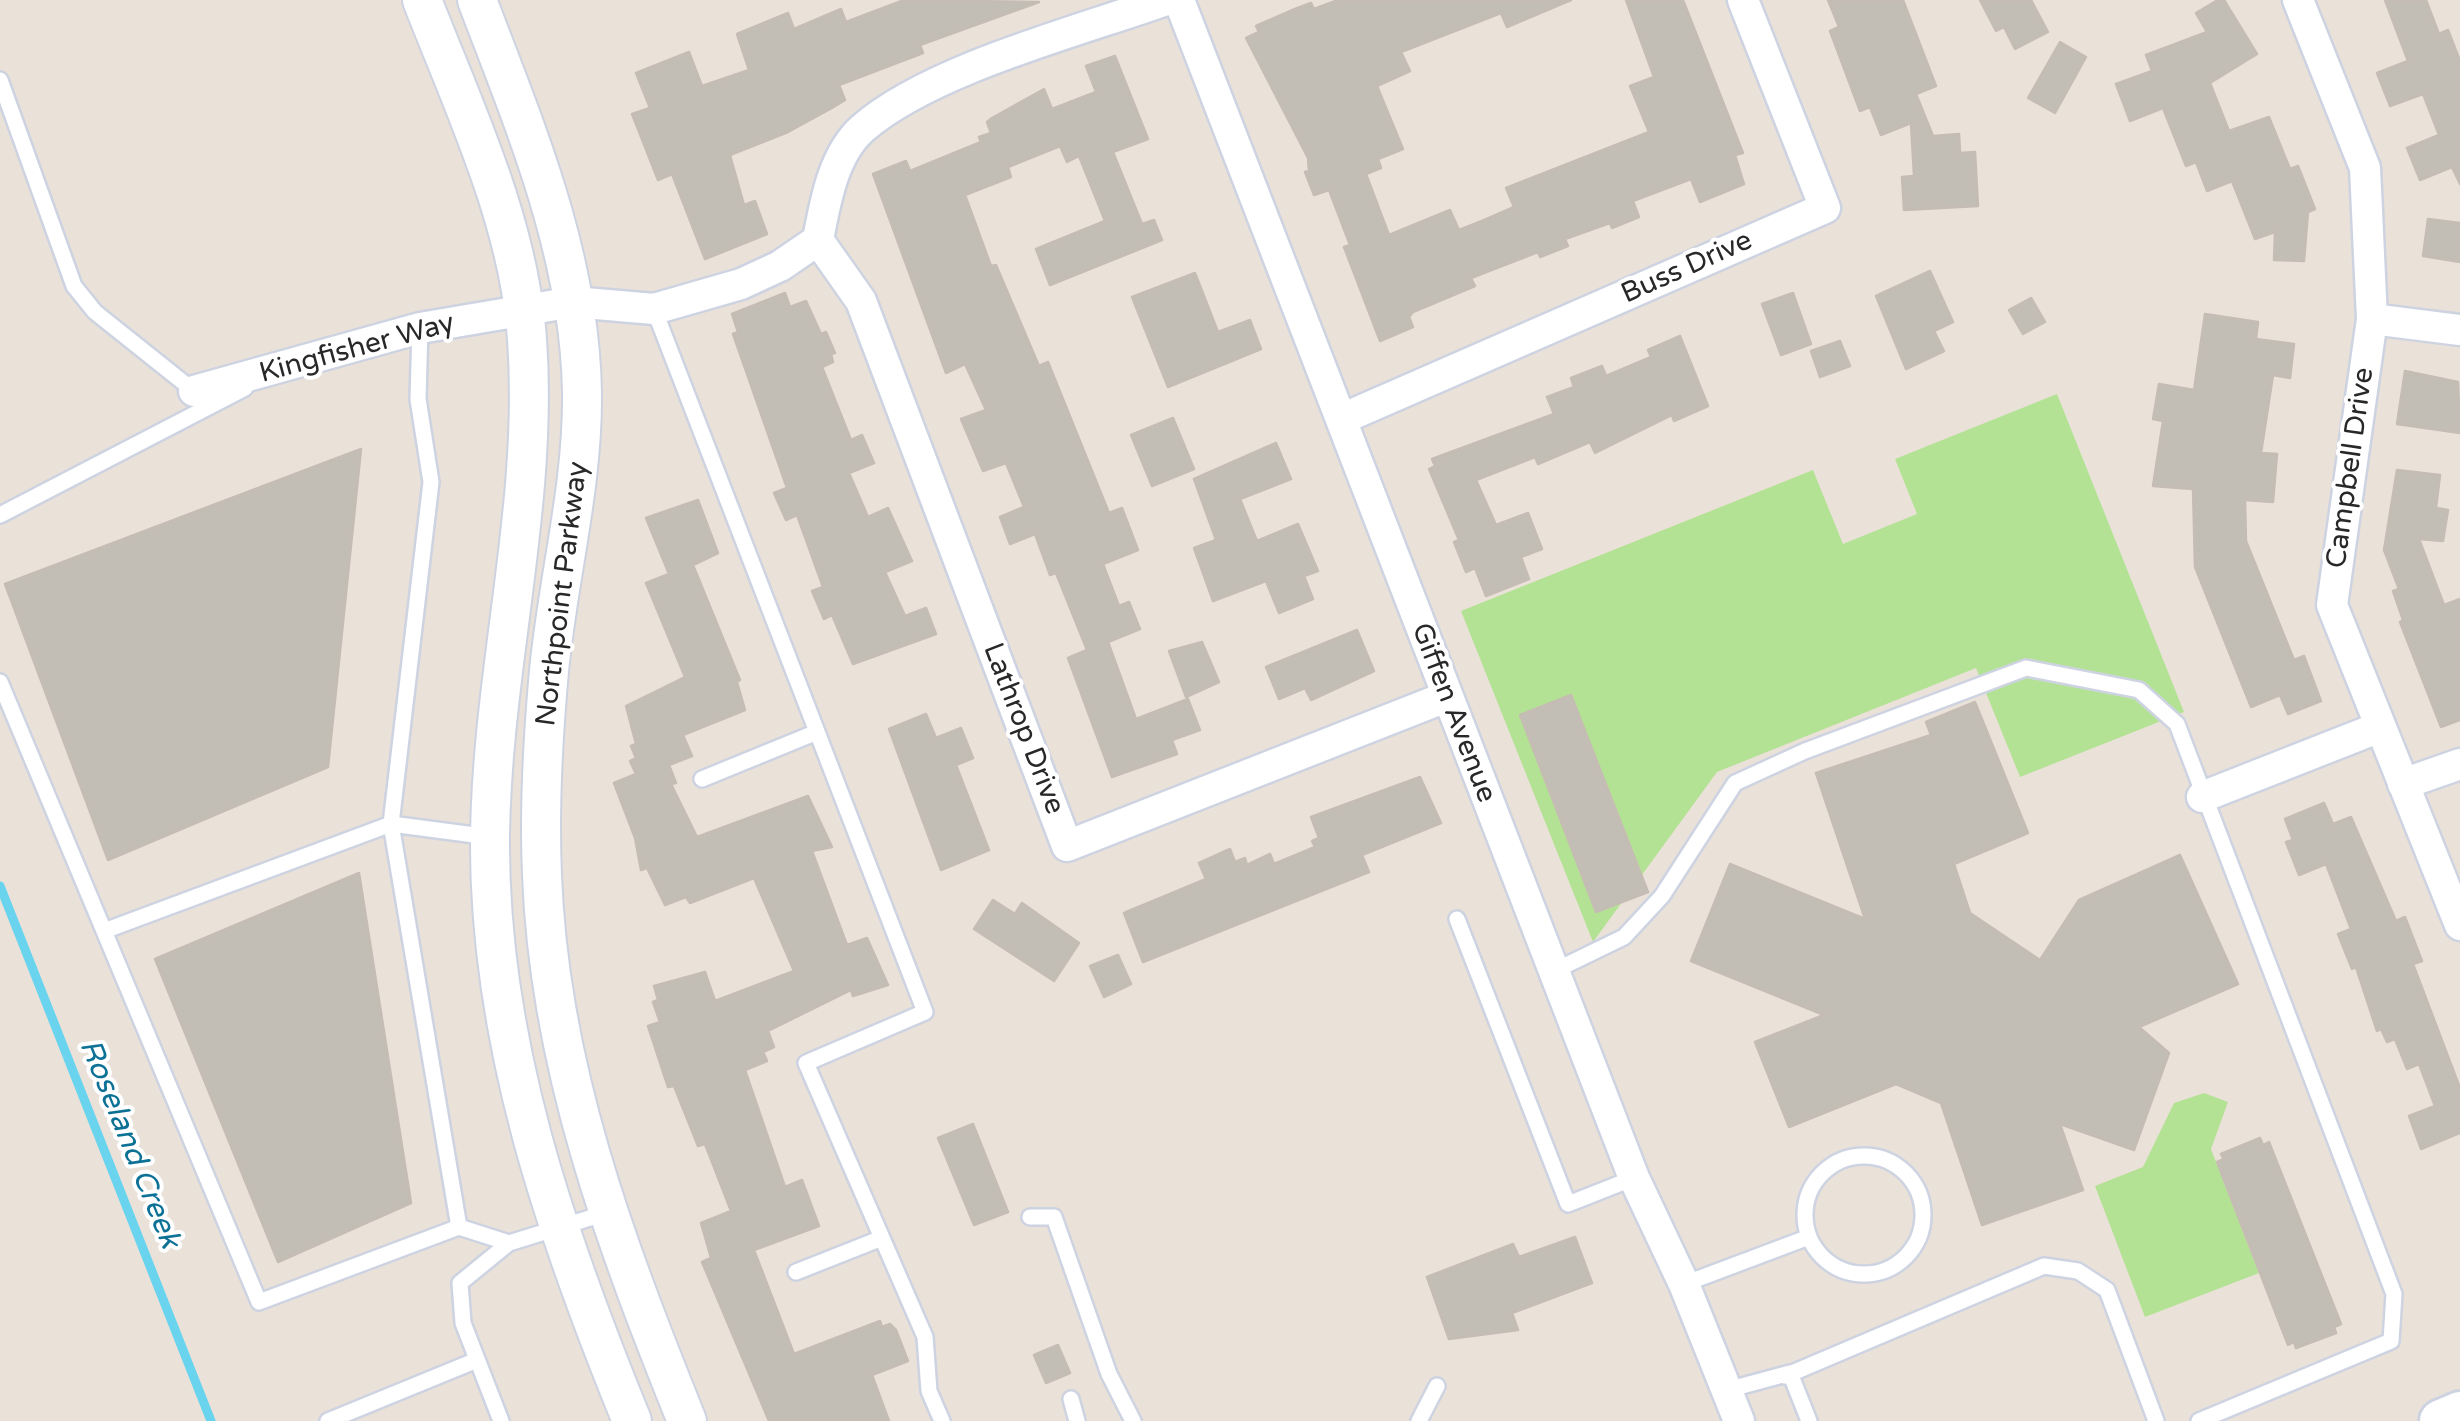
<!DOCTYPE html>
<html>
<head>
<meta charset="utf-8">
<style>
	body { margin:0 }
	canvas { display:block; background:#eae1d9 }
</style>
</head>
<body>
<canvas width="2460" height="1421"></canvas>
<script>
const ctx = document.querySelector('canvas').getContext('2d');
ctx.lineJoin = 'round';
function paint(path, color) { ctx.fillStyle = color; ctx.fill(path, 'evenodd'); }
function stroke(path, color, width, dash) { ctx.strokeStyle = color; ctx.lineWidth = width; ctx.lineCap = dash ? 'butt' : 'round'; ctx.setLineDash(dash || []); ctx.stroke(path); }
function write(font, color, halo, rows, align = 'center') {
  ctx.font = font + ' "Varela Round",sans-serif'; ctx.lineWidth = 8; ctx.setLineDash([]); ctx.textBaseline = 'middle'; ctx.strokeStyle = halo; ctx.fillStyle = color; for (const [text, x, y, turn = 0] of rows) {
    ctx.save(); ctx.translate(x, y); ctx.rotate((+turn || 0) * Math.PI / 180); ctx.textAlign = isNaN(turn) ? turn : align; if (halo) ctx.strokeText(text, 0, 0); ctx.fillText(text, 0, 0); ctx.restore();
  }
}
paint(new Path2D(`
	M2057,394L2184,712L2020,777L1976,668L1717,772L1593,942L1461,611L1813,470L1843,544L1917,514L1895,459Z
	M2204,1093L2228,1102L2211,1149L2259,1273L2145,1317L2095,1186L2143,1167L2174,1103Z`), '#b4e294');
stroke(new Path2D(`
	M0,886L211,1421`), '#6ad4ee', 9);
const building = new Path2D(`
	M904,0L1039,2L920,45L923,53L839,85L845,100L832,108L788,132L730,155L744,205L755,201L767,234L705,259L672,174L658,180L632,114L650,108L636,73L689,52L702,86L749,70L737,34L788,13L794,29L841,9L846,22Z
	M1338,0H1571L1507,27L1501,13L1401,52L1410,71L1377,86L1403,149L1378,159L1381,168L1366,174L1389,235L1450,210L1459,230L1482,221L1514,207L1506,188L1649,132L1630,86L1654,77L1626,0H1683L1743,153L1735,155L1744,184L1700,202L1691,179L1633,201L1639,217L1612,228L1610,223L1565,239L1568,246L1540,257L1538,252L1471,278L1475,286L1413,312L1409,317L1413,327L1380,341L1344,247L1350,245L1329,190L1314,195L1305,172L1309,171L1308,158L1246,38L1259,32L1256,26L1295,9L1311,3L1314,9Z
	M1828,0H1903L1936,86L1916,94L1933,136L1959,134L1960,153L1975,152L1978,206L1904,210L1902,177L1914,176L1911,123L1881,135L1870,107L1860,111L1830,31L1839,27Z
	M1980,0H2031L2048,32L2015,49L2004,27L1996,31Z
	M2218,0H2224L2257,54L2210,83L2229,131L2269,117L2290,169L2298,166L2315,209L2308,212L2304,261L2274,260L2275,232L2255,239L2232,181L2207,191L2196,162L2186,166L2163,108L2130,121L2116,84L2152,71L2146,55L2207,32L2196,13Z
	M2385,0H2426L2439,34L2448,30L2460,61V184L2452,167L2420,180L2407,148L2439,135L2423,94L2390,106L2377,73L2408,61Z
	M2060,42L2086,57L2055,113L2028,98Z
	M1115,56L1148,139L1113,152L1142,224L1154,220L1162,240L1050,285L1036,249L1105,221L1079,156L1067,162L1060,146L1008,167L1011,177L965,195L991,266L996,265L1039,366L1048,362L1109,513L1122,508L1138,550L1103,564L1119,606L1129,602L1140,629L1108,642L1136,719L1188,699L1200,730L1172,740L1177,754L1112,777L1068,658L1087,650L1056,573L1050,575L1035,534L1010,544L1000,517L1024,507L1006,463L983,471L961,419L986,410L965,364L946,373L873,174L906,161L910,171L981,142L979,137L991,133L987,122L992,118L1044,89L1052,109L1096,92L1086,66Z
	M2428,219L2460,223V262L2423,256Z
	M1930,271L1953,322L1934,331L1944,351L1906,369L1876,296Z
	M1195,273L1218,332L1250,320L1261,349L1168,387L1132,297Z
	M785,293L790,307L806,301L821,334L826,332L835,353L831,354L833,362L822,367L851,440L862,435L874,463L849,473L868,517L888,508L912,561L885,572L905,616L926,608L936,634L853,664L832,615L824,619L812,591L823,587L797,515L786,520L774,493L787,488L733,334L738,332L732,314Z
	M1793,293L1811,344L1781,355L1762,304Z
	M2031,298L2045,322L2023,334L2009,310Z
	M2205,314L2258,322L2256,339L2294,344L2290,378L2273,375L2261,453L2277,454L2273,502L2245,500L2246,541L2294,660L2304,656L2321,701L2288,714L2280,695L2251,707L2195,567L2193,489L2153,486L2163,421L2153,419L2159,384L2194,390Z
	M1680,336L1708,406L1674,421L1672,415L1595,453L1590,442L1538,464L1535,457L1476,480L1496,525L1528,513L1542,549L1521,557L1529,579L1486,596L1475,568L1466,572L1454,542L1459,540L1429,469L1435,466L1432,459L1554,414L1547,397L1574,387L1571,378L1602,366L1606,376L1651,357L1648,350Z
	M1840,341L1850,366L1820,377L1811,351Z
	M2405,371L2458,382L2460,433L2397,424Z
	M1173,418L1194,469L1152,486L1131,435Z
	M1276,443L1291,479L1240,499L1257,541L1298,524L1318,571L1304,576L1313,599L1279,613L1266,581L1213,601L1194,548L1216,540L1194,479Z
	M361,449L328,767L108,860L5,584Z
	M2397,470L2440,475L2436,508L2448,510L2443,541L2419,539L2444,605L2460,599V720L2441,727L2400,622L2403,620L2393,591L2399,589L2384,550Z
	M698,500L718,553L693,565L740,680L737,682L745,710L683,735L692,756L669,765L676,783L671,784L697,837L808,796L832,847L812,851L847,945L867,938L888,985L853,996L851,990L768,1031L774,1047L763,1052L767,1061L745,1070L785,1187L802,1180L819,1226L754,1250L794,1354L880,1321L882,1327L890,1324L896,1330L908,1361L872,1375L889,1421H769L702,1262L711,1258L701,1223L731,1211L705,1144L698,1146L674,1086L668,1087L648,1026L660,1022L653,1002L658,1000L654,986L705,972L715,1001L794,971L754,878L690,903L686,897L665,905L647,868L641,870L635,838L614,783L636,774L630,761L636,758L631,746L636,744L626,706L685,677L646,583L669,574L646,518Z
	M1357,630L1374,671L1311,700L1305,688L1279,699L1266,667Z
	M1202,642L1219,682L1186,697L1169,651Z
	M1571,695L1648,892L1596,912L1520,715Z
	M1975,702L2028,833L1954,864L1970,913L2040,960L2079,900L2180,855L2238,984L2139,1027L2169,1053L2134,1150L2060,1124L2083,1190L1982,1225L1941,1103L1896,1084L1789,1127L1755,1042L1824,1015L1691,961L1730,864L1865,919L1816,773L1931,735L1926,722Z
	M926,714L936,738L961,728L973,758L956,765L989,850L941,870L889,729Z
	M1420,777L1441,823L1362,855L1369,872L1143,962L1124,913L1206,879L1199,863L1230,849L1235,862L1245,858L1247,865L1270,854L1274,864L1315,847L1312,841L1319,838L1311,817Z
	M2324,803L2333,824L2351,817L2396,921L2405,917L2422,961L2413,964L2460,1088V1133L2421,1149L2409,1116L2435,1106L2419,1064L2407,1069L2395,1039L2387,1042L2381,1029L2377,1031L2356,967L2352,969L2338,934L2351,929L2326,864L2299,875L2286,842L2293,840L2285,819Z
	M359,873L411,1203L278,1262L155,959Z
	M993,900L1015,914L1022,903L1079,943L1054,981L974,929Z
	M1118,955L1131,984L1104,997L1090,966Z
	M973,1124L1008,1212L974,1225L938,1138Z
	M2260,1138L2263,1145L2269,1142L2341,1324L2334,1327L2336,1333L2296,1348L2294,1342L2288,1345L2217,1162L2224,1159L2221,1154Z
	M1575,1237L1592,1283L1512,1313L1518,1330L1449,1339L1427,1277L1513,1244L1519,1257Z
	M1058,1345L1070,1373L1046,1383L1034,1355Z`);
paint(building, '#c2bdb5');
stroke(building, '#c5bdb3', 2.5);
const service = new Path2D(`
	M0,80L74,286L95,312L194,391
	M654,309L925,1012L806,1063L925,1337L929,1391L942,1421
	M0,515L245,388
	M0,682L259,1302L459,1227
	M702,779L817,732
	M490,837L391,824L459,1227L509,1243L606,1213
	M1457,919L1568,1204L1634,1178
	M104,931L391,824L431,482L418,399L420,328
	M1554,971L1624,937L1662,896L1735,783L1805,751L2026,668L2139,690L2177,724L2394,1294L2391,1341L2199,1421
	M1805 1215a59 59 0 1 1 118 0a59 59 0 1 1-118 0Z
	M1030,1217H1054L1109,1374L1133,1421
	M796,1272L882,1238
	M1684,1284L1809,1237
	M1785,1376L2044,1266L2078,1271L2107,1290L2156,1421
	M1727,1390L1790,1373L1809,1421
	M1071,1399L1077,1421
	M328,1421L477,1360
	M501,1421L463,1323L460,1283L509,1243
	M1419,1421L1437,1386`);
const minor = new Path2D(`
	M1179,0L1634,1178L1684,1284L1739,1421
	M2298,0L2365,168L2372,319L2332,605L2460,925
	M818,240L861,301L1067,846L1446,697
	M2372,319L2460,330
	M194,391L420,328L573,302L654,309L741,284L780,266L818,240C825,203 833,154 863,128C931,69 1079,31 1166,0
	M1344,418L1825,208L1743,0
	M2403,784L2460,764
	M2202,797L2380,727`);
const tertiary = new Path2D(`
	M422,0C464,108 519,222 527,339C539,505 492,669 490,836C488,1040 556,1235 632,1421
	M477,0C525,127 580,254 582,393C583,488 558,577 549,671C543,737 539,808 542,875C549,1067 616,1245 687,1421`);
const secondary = new Path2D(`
	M2441,1421L2460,1413`);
stroke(service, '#ced3e1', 20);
stroke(minor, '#ced3e1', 35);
stroke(tertiary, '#ced3e1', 42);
stroke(secondary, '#ced3e1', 48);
stroke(service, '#fff', 15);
stroke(minor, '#fff', 30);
stroke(tertiary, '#fff', 38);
stroke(secondary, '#fff', 42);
write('28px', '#282828', '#fff', [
	["Buss Drive",1687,268,-24],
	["Kingfisher Way",357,349,-15],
	["Campbell Drive",2351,468,-82],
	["Northpoint Parkway",563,594,-83],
	["Giffen Avenue",1453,713,69],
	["Lathrop Drive",1023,729,69]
]);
write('italic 30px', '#0d7196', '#fff', [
	["Roseland Creek",129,1144,68]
]);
</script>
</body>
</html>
